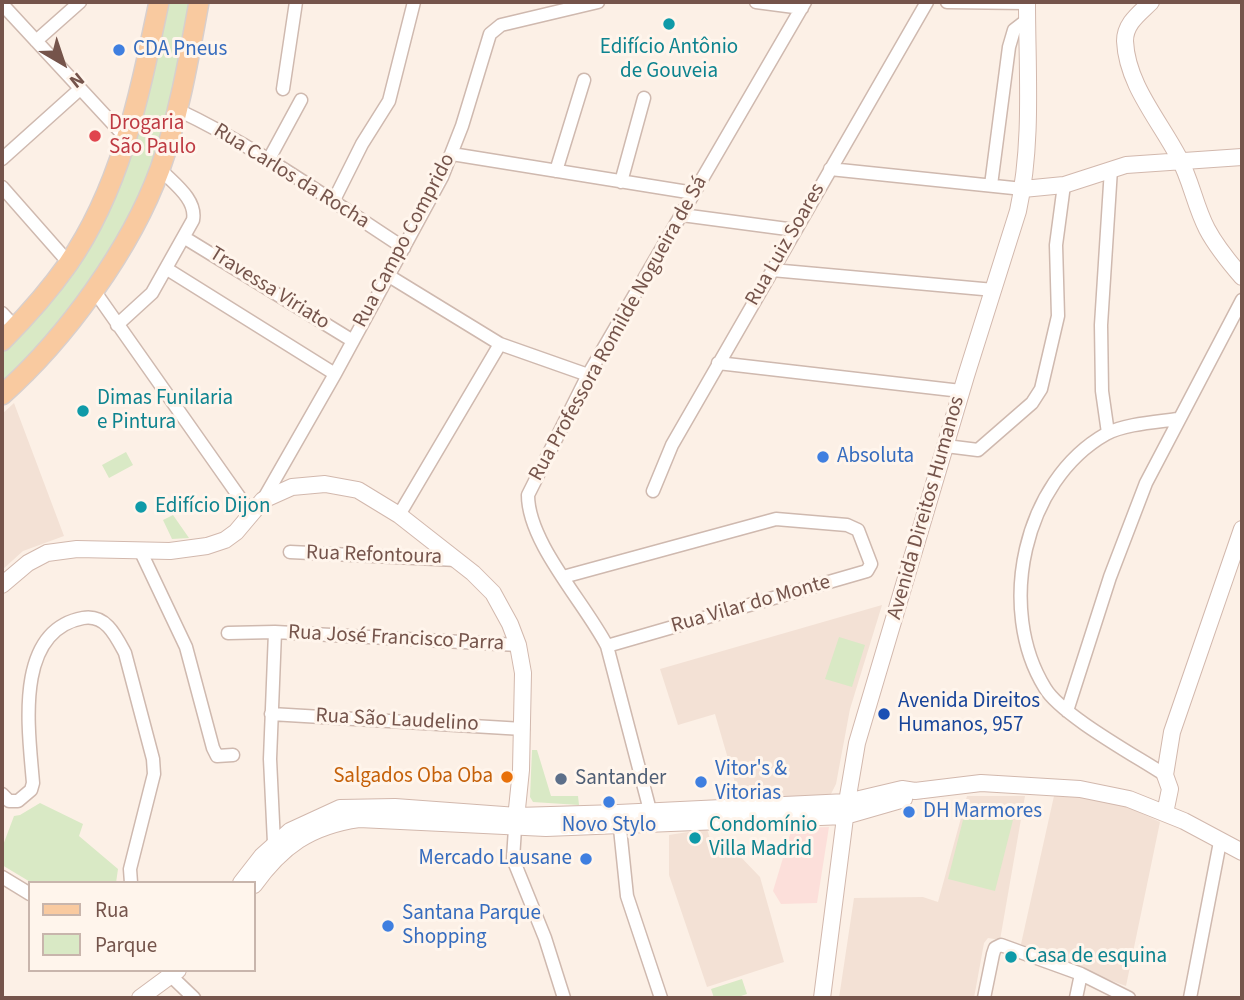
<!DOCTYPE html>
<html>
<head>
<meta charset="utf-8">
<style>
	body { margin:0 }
	#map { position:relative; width:1244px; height:1000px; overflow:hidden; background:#fcf0e6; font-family:"Source Sans 3",sans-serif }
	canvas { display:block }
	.frame { position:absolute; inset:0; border:4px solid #75544b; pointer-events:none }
	.legend { position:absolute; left:28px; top:881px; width:228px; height:91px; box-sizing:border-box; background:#fff5ec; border:2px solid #c8b5ac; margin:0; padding:9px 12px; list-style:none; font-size:21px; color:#75544b }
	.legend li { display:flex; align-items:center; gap:14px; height:35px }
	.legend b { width:35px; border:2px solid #c8b5ac }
	.north { position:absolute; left:28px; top:28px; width:70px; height:70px; -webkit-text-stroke:5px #fff5ec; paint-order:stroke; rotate:141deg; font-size:19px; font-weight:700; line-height:28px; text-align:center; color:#75544b }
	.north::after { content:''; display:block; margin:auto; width:24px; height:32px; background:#75544b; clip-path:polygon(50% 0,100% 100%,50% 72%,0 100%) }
</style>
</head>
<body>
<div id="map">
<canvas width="1244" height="1000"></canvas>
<div class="frame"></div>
<ul class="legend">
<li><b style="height:9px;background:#f9caa0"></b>Rua</li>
<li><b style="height:19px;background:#d9e9c5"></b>Parque</li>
</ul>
<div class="north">N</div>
</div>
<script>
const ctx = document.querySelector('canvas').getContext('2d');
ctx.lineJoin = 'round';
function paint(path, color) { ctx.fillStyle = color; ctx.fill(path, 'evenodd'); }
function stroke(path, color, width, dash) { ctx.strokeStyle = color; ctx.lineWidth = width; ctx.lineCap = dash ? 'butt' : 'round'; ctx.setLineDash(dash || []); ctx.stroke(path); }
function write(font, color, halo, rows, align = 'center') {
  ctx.font = font + ' "Source Sans 3",sans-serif'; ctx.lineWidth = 6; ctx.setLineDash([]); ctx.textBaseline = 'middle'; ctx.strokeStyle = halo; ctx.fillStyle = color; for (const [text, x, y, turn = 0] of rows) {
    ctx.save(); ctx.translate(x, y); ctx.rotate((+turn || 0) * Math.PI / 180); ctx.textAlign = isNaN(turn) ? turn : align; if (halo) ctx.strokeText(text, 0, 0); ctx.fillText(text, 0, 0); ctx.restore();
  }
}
paint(new Path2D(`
	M14,403L64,536L23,551L2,570V414Z
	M882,605L850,709L836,784L831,794L829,796L740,800L715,714L678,725L660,669Z
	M967,796H1025L1000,940L988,938L984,943L974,998H839L854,898L923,897L938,902Z
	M1054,796H1078L1121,804L1160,822L1126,986L1057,961L1021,944Z
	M707,829L715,855L735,851L760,877L784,962L707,987L669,875V835Z`), '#f3e1d5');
paint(new Path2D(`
	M829,827L817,903L781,904L773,891L792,828Z`), '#fcdfda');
paint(new Path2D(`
	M164,2H194L152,172L108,257L72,308L35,351L2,385V350L96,228Z
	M126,452L133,465L109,478L102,465Z
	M173,515L189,538L172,539L163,520Z
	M839,637L865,645L852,687L825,679Z
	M532,750H537L551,796H578L579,805L533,802L530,797Z
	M40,803L83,824L79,836L118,869L116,883H32L2,865V848L14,816L20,815Z
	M966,808L1013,820L995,891L948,879Z
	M742,979L747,994L735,998H714L711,989Z`), '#d9e9c5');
const street = new Path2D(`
	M756,2L802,8
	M947,2L1027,3
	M2,4L127,139
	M36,41L80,2
	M283,89L296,2
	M176,109C257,147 330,200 404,248
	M452,154L694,193
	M2,159L80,89
	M269,159L301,100
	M830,169L1023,189
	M556,171L584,80
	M621,182L644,98
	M991,185L1009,47L1014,30L1027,20
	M2,187L69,263
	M333,202L362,144L389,101L414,2
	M682,215L795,230
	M185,238L353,341
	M167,269L335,374
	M772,270L994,290
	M389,276L500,344L588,375
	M93,289L252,515
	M2,313L15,327
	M117,325L152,293L193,220C197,199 173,183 160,169
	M718,363L961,391
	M1108,433L1102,391L1101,325L1111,169
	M946,446L978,450L1032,403L1041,389L1058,316L1056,245L1064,185
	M653,491L672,445L927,2
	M263,500L335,374L442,177L462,126L490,34L501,25L598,2
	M399,515L500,344
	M140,550L186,647L213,748L217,756L233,755
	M290,552L457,560
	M563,577L776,519L847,525L858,530L871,564L867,571L607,646
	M228,633L275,632
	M1067,711L1110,577L1146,483L1242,300
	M271,714L523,729
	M1165,775C1136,756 1061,715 1045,688C996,609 1023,481 1106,434C1124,424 1157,422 1178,419
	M2,794L9,801H18L31,790L33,783C29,732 13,631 83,618C106,614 116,636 125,653L153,759L154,774L130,869L131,883
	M652,818L607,646C585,603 528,543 528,495L588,375L805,2
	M619,819L627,896L661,998
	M515,828L513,859L545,938L564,998
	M274,843L270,759L275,632L518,645
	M2,877L30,894
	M171,976L194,998
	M984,998L993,954L995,948L1001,945L1081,974L1129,998
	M1076,998L1081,974
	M1190,998L1220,842`);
const secondary = new Path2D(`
	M1151,2C1140,13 1125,23 1125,41C1127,85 1160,121 1179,158C1191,180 1195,206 1207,229C1216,246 1229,262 1242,277
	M1023,189L1064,185L1126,165L1242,157
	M2,585L28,563L47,553L77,549L170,551L207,546L225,540L236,532L263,500L292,487L325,484L358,490L399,515L473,573L493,593L510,624L518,645L523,673L521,770L515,828
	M1165,813L1170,789L1165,775L1172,732L1242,529
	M241,883L262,856L290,831L340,808L395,807L517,816L618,813L847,802L902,789L915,791L981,783L1080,789L1129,799L1184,821L1242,852
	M254,885C282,846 310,826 359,819L546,828L845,816L904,799
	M140,998L178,970
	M822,998L847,802L857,743L966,376L1018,211C1033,143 1027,71 1027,2`);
const primary = new Path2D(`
	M2,341C26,317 49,291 68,264C122,186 140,92 159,2
	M2,395C65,339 131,249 160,169C179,116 189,57 199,2`);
stroke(street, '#cfb9af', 15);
stroke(secondary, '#d2b8ad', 18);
stroke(primary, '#d8cfcd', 22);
stroke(street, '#fff', 12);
stroke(secondary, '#fff', 16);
stroke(primary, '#f9caa0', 19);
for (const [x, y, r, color] of [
	[669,24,7,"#0f9aa8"],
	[119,50,7,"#3f7fe0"],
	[95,136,7,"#e0444e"],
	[83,411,7,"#0f9aa8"],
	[823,457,7,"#3f7fe0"],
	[141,507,7,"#0f9aa8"],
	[884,714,7,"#1a4fb4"],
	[507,777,7,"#e8710a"],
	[561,779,7,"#5c6f8a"],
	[701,782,7,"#3f7fe0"],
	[609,802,7,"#3f7fe0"],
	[909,812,7,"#3f7fe0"],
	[695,838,7,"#0f9aa8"],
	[586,859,7,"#3f7fe0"],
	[388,926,7,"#3f7fe0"],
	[1011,957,7,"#0f9aa8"]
]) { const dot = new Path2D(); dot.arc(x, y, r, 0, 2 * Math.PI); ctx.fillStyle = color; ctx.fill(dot); stroke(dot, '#fff5ec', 2.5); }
write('21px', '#0d838f', '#fff5ec', [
	["Edifício Antônio",669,48,"center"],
	["de Gouveia",669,72,"center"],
	["Dimas Funilaria",97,399],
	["e Pintura",97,423],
	["Edifício Dijon",155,507],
	["Condomínio",709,826],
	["Villa Madrid",709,850],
	["Casa de esquina",1025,957]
], 'left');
write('21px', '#366cbe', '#fff5ec', [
	["CDA Pneus",133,50],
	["Absoluta",837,457],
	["Vitor's &",715,770],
	["Vitorias",715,794],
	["DH Marmores",923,812],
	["Novo Stylo",609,826,"center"],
	["Mercado Lausane",572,859,"right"],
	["Santana Parque",402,914],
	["Shopping",402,938]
], 'left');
write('21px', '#be3a42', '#fff5ec', [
	["Drogaria",109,124],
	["São Paulo",109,148]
], 'left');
write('21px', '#75544b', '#fff5ec', [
	["Rua Carlos da Rocha",291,177,32],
	["Rua Campo Comprido",405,241,-62],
	["Rua Luiz Soares",786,245,-60],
	["Travessa Viriato",269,289,32],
	["Rua Professora Romilde Nogueira de Sá",619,329,-61],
	["Avenida Direitos Humanos",927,508,-74],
	["Rua Refontoura",374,556,2],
	["Rua Vilar do Monte",751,605,-16],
	["Rua José Francisco Parra",396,639,3],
	["Rua São Laudelino",397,721,3]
]);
write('21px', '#164399', '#fff5ec', [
	["Avenida Direitos",898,702],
	["Humanos, 957",898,726]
], 'left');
write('21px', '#c56008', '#fff5ec', [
	["Salgados Oba Oba",493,777]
], 'right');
write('21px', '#4e5e75', '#fff5ec', [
	["Santander",575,779]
], 'left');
</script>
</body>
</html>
